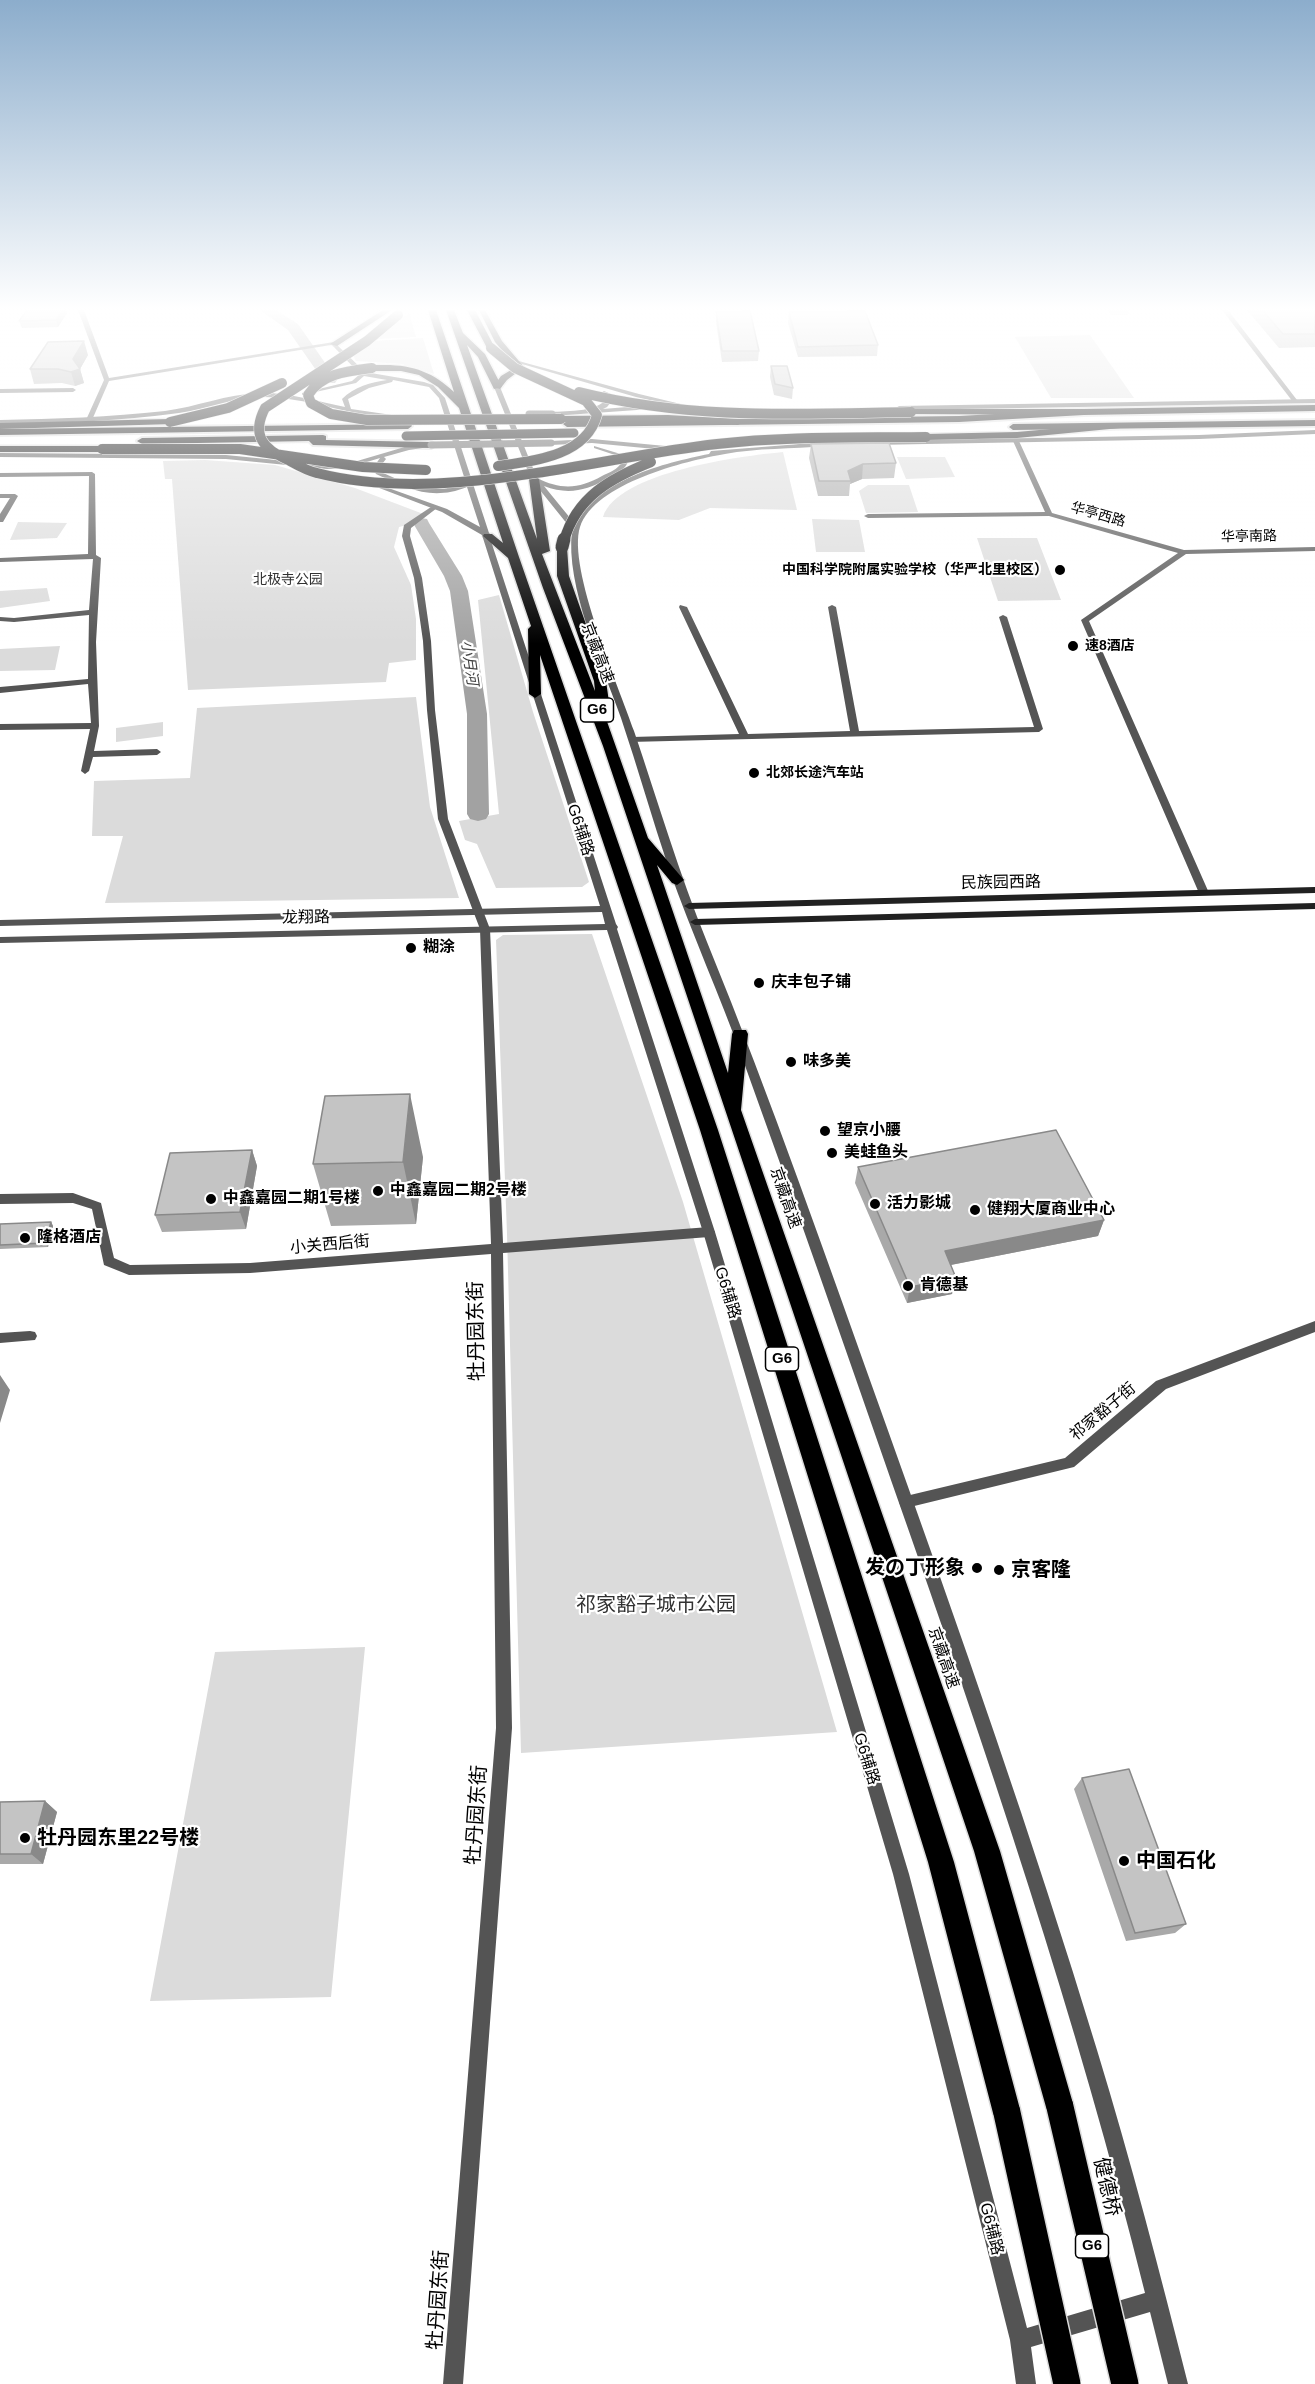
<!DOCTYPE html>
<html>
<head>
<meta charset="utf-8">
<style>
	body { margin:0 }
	canvas { display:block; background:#fff }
</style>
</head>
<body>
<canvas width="1315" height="2384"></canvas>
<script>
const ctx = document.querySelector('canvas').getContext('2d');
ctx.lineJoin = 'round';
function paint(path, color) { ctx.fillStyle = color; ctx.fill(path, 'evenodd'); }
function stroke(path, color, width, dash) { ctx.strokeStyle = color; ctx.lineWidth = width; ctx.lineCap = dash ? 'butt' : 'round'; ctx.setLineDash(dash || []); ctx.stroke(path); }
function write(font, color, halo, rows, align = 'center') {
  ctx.font = font + ' Helvetica,"Noto Sans SC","Noto Sans JP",sans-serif'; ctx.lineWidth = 4.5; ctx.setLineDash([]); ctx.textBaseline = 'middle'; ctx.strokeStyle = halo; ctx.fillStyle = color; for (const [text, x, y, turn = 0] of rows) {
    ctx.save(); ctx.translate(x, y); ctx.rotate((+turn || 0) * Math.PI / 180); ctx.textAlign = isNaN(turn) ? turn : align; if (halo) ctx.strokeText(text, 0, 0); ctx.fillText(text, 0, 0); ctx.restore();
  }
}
paint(new Path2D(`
	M409,313L416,337L377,339Z
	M1090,335L1134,398H1051L1015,337Z
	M423,338L434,374L402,364L356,361L353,355L373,341Z
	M783,452L797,510L710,508L679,520L603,517C617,472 741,456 783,452Z
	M897,457H945L955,477L906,479Z
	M205,460L275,465L355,488L426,515L414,523L399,527L394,547L411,585L416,619V660L389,663L386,682L188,690L172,479H165L163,461Z
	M868,485H909L918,512L866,513L859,491Z
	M812,519L859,520L865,552H816Z
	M18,522L67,523L57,538L10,540Z
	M977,538H1037L1061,600L998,601Z
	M47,588L50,601L0,608V591Z
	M499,595L533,712L589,882L582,887L496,888L477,844L465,840L459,821L499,814L478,600Z
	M60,646L55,670L0,671V649Z
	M416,697L430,807L459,898L105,903L123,836H92L94,781L190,778L197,708Z
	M163,722V736L116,742V728Z
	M592,934L683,1202L837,1732L521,1753L507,1234L496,940L503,935Z
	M365,1647L331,1997L150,2001L215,1652Z`), '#dbdbdb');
paint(new Path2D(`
	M260,310H276L298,324L337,380L335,383H325L288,330Z
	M421,518L427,519L429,523L462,576L468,591L487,714L489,814L486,819L478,821L470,819L467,814V714L450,591L444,576L413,523L415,519Z`), '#a2a2a2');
const primary = new Path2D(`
	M383,310H392L337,346L330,344Z
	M479,310H485L502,341L524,367L507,380L500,389L493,387L501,376L516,367L495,342Z`);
const trunk = new Path2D(`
	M1315,405V411L1084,415L959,422L567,427L563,424L567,421L959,416L1084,409Z
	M1315,420V426L1013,430L1009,427L1013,424Z
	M411,424L412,426L408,429L0,435V429Z
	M323,435L326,436V440L431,442L436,445L431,448L313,445L309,441L142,444L137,441L142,438Z`);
const motorway = new Path2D(`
	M428,310H436L519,557L718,1130L954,1862L1021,2113L1017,2123L1007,2127L997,2123L993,2113L928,1862L700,1130L540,655L541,694L535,698L529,694L528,629L531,626L508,558L483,536L484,534H492L503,543L459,408L438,387L419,375L401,371H372L367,368C373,364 379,365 385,365C414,365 434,373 454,392Z
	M446,310H454L463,333L485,354L502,387L494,389L478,357L467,345L537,539L529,479L534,476L539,479L550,551L542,554L595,691L594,681L557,576V547L562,544L567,547L569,576L606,681L610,709L604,713L648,838L684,880L677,885L672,883L657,865L728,1073L732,1034L734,1030H746L748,1034L741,1110L1000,1851L1074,2107L1070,2117L1060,2121L1050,2117L1046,2107L974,1851L603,746L543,588Z
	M467,310H475L495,348L494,350L487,348Z
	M911,409H1084L1089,412L1084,415L908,414V410Z
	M668,415L738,419L743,422L738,425L668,421L561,422L556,419L561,416Z
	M170,419L173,420V424L0,429V423Z
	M1117,423L1120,424V428L1017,438L926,440L921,437L926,434L1017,432Z
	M0,446H102L107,449L102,452H0Z`);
stroke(primary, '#dbdbdb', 3);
stroke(trunk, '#dbdbdb', 4);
stroke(motorway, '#dbdbdb', 3);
paint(new Path2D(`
	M78,310H84L109,378L334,342L337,344L109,381L92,420L89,422L86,420L104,380Z
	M1222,310H1228L1297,400V402H1293Z
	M0,389L73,388L76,390L73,392L0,393Z
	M1016,439L1019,441L1052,513L1184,550L1315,547V551L1186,554L1089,621L1209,893L1207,895H1201L1199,893L1081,620L1178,553L1049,516L868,518L864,516L868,514L1045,512L1013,441Z
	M92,472L95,474L96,555L101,558L96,642L99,726L94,751L157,749L161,752L157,755L93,757L89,771L85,774L81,771L90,729L0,730V724L91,723L88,684L0,693V687L88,679L89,615L14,622L0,621V617L14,618L89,610L93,559L0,562V558L88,554L89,476L0,477V473Z
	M0,494H15L18,496L3,522H0V514L10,498H0Z
	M431,507L437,508L411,528L410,536L422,578L431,641L435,710L448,819L490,929L503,1243L709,1227L713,1229L715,1232L713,1235L709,1237L503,1253L512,1728L463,2384H443L496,1728L491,1254L250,1273L129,1275L104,1265L92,1209L73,1203L0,1204V1194L73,1193L101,1203L114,1258L130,1265L250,1263L491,1244L480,929L438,819L427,710L423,641L414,578L402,536L404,525Z
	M680,605L687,607L748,734L850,731L828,607L832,605L836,607L859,731L1034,727L999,617L1003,615L1007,617L1043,729L1039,732L629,742V738L632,737L739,734L679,607Z
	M1315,1321V1332L1166,1389L1074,1467L906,1508L901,1507L899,1502L901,1497L906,1496L1065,1458L1156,1381Z
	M30,1331L35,1332L37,1336L35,1340L0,1343V1333Z`), '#545454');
paint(new Path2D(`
	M334,342L365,372L424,382L433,385L445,398L489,533L492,536L490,538L616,924L618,927L617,929L715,1232L909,1874L1027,2328L1145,2293C1077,2018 986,1750 892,1483C843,1342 794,1201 743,1060C720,996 692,934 669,869C652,819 638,768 621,718C602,664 565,587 572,530L531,479L494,387L497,385L500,387L537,478C561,490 579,489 602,476C610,472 617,470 622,462L618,456L594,448V446L624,455L628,462C623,472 616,474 607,479C586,491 567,495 544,486L575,524C596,480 664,463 709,454L711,451L825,442L828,444L825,446C793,449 756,448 725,454C685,461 595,483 580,527C567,568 619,687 634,731C658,802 679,873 707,942C772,1101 828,1263 886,1425C960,1632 1033,1839 1097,2050C1131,2161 1160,2273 1188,2384H1168L1150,2312L1031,2347L1036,2384H1016L1010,2340L893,1874L703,1232L607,930L0,943V937L605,924L602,912L0,926V920L600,906L482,535L442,512L361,481L366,480L447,509L480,527L467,487C432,501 408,489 376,474L373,468L380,458L347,468L327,469L226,459L0,457V453L226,455L327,465L347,464L408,446L427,444L429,445V447L409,450L384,457L386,459L379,468L381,472C413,486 431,496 466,483L439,398L429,387L393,380L392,382L369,388L348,399L351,409L392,415V417L390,418C346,415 304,396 259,397C232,398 206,409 179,413C120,421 59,423 0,424V420C55,419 110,417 165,411C196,407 227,394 259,393C288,392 316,401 345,407L342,399C354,387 371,382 387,380L364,376L356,383L302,395V393L352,381L360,374L332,345Z
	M515,360L639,394L689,406L686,408L636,397L515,362Z
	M604,391L611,394L612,401L607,407L603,409L651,405L654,407L651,409L552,416L549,414L552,412C565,411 605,412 606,396L601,393Z
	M1315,399V403L899,410L896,408L899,406Z
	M1315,430V434L1199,439L872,445L869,443L872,441L1199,435Z
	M592,439L676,447L679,449L676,451L592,443L551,445L548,443L551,441Z`), '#545454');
paint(new Path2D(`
	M1315,887V893L689,909L684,906L689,903Z
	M1315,903V909L695,925L690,922L695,919Z`), '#212121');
paint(primary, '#000');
paint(trunk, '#000');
paint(motorway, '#000');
const trunkBridge = new Path2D(`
	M406,436L574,433`);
const motorwayBridgeFar2 = new Path2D(`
	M398,315L367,341L265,408C251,435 263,449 288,460C297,465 307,471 317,473C441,505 593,458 717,444C786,436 857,438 926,437
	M491,348L515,368L586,401L597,415C586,456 534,461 498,466
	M372,368C348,371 322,373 308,395L311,403L331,414L367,420L561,419
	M579,392C691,420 796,414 911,412
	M170,422L228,408L282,383
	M102,449H240L363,467L426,470
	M564,541C576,497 611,478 651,462`);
const motorwayBridgeFar1 = new Path2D(`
	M562,547L564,539`);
const motorwayBridge = new Path2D(`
	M1060,2107L1125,2384
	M1007,2113L1067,2384`);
stroke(trunkBridge, '#dbdbdb', 10, []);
stroke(motorwayBridgeFar2, '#dbdbdb', 11, []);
stroke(motorwayBridgeFar1, '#dbdbdb', 15, []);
stroke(motorwayBridge, '#dbdbdb', 30, []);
stroke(new Path2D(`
	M529,414H552
	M431,445L551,443`), '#545454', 7);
stroke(trunkBridge, '#000', 9);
stroke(motorwayBridgeFar2, '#000', 10);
stroke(motorwayBridgeFar1, '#000', 13);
stroke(motorwayBridge, '#000', 27);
paint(new Path2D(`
	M27,310H66L67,313L58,327L22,328L19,321Z
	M1108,310H1129L1128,315H1111Z
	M1247,310H1315V347L1279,348Z
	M716,312L759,351L758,361L722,362L716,322Z
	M789,312L878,345L877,356L798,357L788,323Z
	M88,355L80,369L84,383L75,386L62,383L34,384L30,369Z
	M771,366L793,388L792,399L774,395L770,377Z
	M811,444L896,463L894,478L862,479L850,484L849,496H818L809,458Z
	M252,1150L257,1166L246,1229L162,1232L155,1215Z
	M423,1157L416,1224L331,1226L313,1164Z
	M858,1167L1104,1220L1098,1236L951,1265L956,1278L952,1294L907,1303L855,1183Z
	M51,1222L53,1226L48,1247L0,1249V1224Z
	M1082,1778L1186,1924L1175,1933L1126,1941L1074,1789Z
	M45,1801L57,1812L43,1864H0V1802Z`), '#a9a9a9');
paint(new Path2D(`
	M63,310H66L67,313L58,327L56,320Z
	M84,341L88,355L80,369L84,383L75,386L71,372L73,359Z
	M863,464L862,479L850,484L851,481L848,471Z
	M410,1094L423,1157L416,1224L403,1162Z
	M252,1150L257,1166L246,1229L240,1212Z
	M1104,1220L1098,1236L940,1267L945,1251Z
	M51,1222L53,1226L48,1247L45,1243Z
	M956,1278L952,1294L907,1303L910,1287Z
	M0,1375L10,1390L0,1423Z
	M45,1801L57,1812L43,1864L31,1854Z`), '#898989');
const building = new Path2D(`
	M27,310H63L56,320L19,321Z
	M1262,310H1315V334H1283Z
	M750,311L759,351H722L716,312Z
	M865,311L878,345L798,347L789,312Z
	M84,341L73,359L80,369L71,372L58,369H30L48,342Z
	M771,366H787L793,388L775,384Z
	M889,443L896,463L863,464L848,471L851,481H819L811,444Z
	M410,1094L403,1162L313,1164L325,1096Z
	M1056,1130L1104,1220L945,1251L956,1278L910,1287L858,1167Z
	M252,1150L240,1212L155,1215L170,1153Z
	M51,1222L45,1243L0,1245V1224Z
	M1129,1769L1186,1924L1135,1933L1082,1778Z
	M45,1801L31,1854H0V1802Z`);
paint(building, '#c4c4c4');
stroke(building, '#898989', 1.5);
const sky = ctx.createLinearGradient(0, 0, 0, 644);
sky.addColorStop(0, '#8cadcc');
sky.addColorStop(0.48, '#fff');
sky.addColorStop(1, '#ffffff00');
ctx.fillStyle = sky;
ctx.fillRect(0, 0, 1315, 644);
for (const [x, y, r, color] of [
	[1060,570,6,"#000"],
	[1073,646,6,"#000"],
	[754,773,6,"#000"],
	[411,948,6,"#000"],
	[759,983,6,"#000"],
	[791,1062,6,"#000"],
	[825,1131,6,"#000"],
	[832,1153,6,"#000"],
	[378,1191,6,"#000"],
	[211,1199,6,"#000"],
	[875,1204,6,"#000"],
	[975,1210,6,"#000"],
	[25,1238,6,"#000"],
	[908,1286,6,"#000"],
	[977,1568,6,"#000"],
	[999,1570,6,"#000"],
	[25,1838,6,"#000"],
	[1124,1861,6,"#000"]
]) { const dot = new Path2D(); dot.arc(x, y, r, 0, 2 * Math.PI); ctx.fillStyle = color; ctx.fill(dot); stroke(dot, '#fff', 2); }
write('14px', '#000', '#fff', [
	["华亭西路",1098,515,16],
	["华亭南路",1249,537,-1]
]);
write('bold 14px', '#000', '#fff', [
	["中国科学院附属实验学校（华严北里校区）",1048,570,"right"],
	["速8酒店",1085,646],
	["北郊长途汽车站",766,773]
], 'left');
write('14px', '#323232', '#fff', [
	["北极寺公园",288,580]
]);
write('italic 15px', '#434343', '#fff', [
	["小月河",469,663,82]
]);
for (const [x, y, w] of [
	[597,710,33],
	[782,1359,33],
	[1092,2246,33]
]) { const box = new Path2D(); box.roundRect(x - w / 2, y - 12, w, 24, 4.5); ctx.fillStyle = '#fff'; ctx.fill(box); stroke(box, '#000', 1.5); }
write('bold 15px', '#000', null, [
	["G6",597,710],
	["G6",782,1359],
	["G6",1092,2246]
]);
write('16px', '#000', '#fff', [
	["京藏高速",597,653,69],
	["G6辅路",580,830,72],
	["民族园西路",1001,883,-1],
	["龙翔路",306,918,-1],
	["京藏高速",785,1198,71],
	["小关西后街",330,1245,-5],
	["G6辅路",727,1293,73],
	["祁家豁子街",1103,1412,-40],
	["京藏高速",943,1658,71],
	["G6辅路",866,1759,73],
	["G6辅路",991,2229,76]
]);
write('bold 16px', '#000', '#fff', [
	["糊涂",423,948],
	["庆丰包子铺",771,983],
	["味多美",803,1062],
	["望京小腰",837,1131],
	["美蛙鱼头",844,1153],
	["中鑫嘉园二期2号楼",390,1191],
	["中鑫嘉园二期1号楼",223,1199],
	["活力影城",887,1204],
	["健翔大厦商业中心",987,1210],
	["隆格酒店",37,1238],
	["肯德基",920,1286]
], 'left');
write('20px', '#000', '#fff', [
	["牡丹园东街",477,1331,-91],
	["牡丹园东街",477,1815,-86],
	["健德桥",1106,2187,77],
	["牡丹园东街",439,2300,-86]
]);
write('bold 20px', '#000', '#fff', [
	["发の丁形象",965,1568,"right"],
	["京客隆",1011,1570],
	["牡丹园东里22号楼",37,1838],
	["中国石化",1136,1861]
], 'left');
write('20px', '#323232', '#fff', [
	["祁家豁子城市公园",656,1605]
]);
</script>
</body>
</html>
